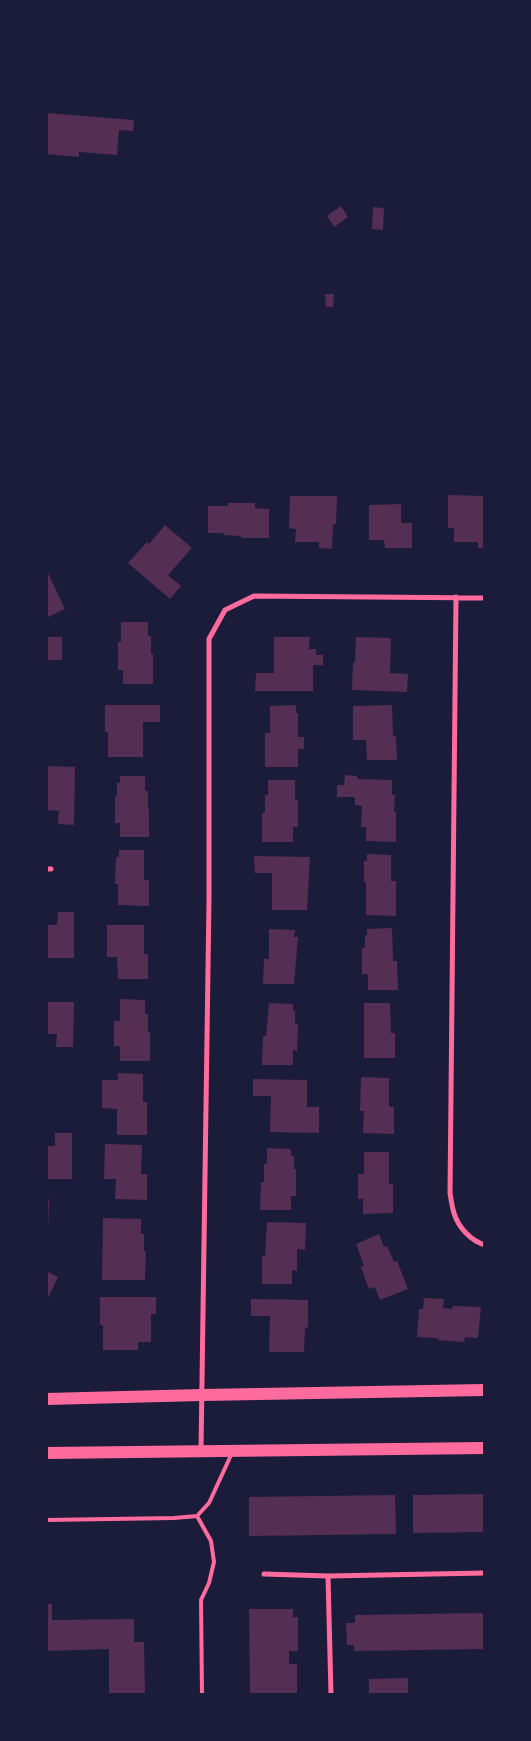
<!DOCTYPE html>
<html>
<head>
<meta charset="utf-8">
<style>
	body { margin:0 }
	#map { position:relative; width:531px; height:1741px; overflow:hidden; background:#1b1b3a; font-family:Montserrat,sans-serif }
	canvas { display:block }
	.frame { position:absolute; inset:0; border:48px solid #1b1b3a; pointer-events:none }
</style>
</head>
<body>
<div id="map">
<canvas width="531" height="1741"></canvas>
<div class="frame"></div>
</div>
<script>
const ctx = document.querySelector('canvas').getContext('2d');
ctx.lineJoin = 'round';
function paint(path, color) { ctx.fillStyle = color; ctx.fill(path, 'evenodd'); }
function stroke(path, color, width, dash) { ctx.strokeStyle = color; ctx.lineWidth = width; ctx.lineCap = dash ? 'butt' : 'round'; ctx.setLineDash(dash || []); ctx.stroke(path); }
paint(new Path2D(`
	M46,113L134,120L133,131L119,130L117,155L79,152V157L46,154Z
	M341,206L348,217L334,227L327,216Z
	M373,207L384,208L383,230L372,229Z
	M325,294H334L333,307H326Z
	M448,495L485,496V548H478V542H454V528H448Z
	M290,496H337L336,524H333L332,549L319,548V542H295L296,529L289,528Z
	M228,503H255V508L269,509V538H241V536L223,535L224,533H208V506H228Z
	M401,504V523H412V548H385L384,540H369V505Z
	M165,525L192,548L168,575L181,586L170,599L128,563L147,542L149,544Z
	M46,569L65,609L46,618Z
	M121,622H148V636H151V654H153V684H123V670H118V642H121Z
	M46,637H62V660H46Z
	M274,637H310L309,649H316V655H323V665H313V691H255L256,673H274Z
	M356,637L391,638L390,673L408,674L407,692L352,690L353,662L355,663Z
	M105,705H160V722H143V757H108V732H105Z
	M296,705V713H298V737H304V749H298V767H265V733H270V706Z
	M392,705L393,736H396L397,760H367L366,740H353V706Z
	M46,766L75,767L74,825L58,824L59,811L46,810Z
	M345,775L357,776V779L392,780V795H395L394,812H396V842L366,841V827H361L362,806L355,805V797H337V785H344Z
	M120,776H145V791H148V809H149V837H120V823H115V795L117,796V783H120Z
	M268,780H295V800H298V827H293V842H262V813H265V795H268Z
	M119,850H144V880H149V906L118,905V884H115L116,857H119Z
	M367,854L391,855V881H396V916L366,915V882H364V861H367Z
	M254,856L310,857L307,910H272V873H255Z
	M58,912H74V958H46V925H57Z
	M107,925H144V954H148V979H118L117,957H107Z
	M392,928L393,961H397L398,990H368V974H362V948H365V936L367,935V929Z
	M269,929L295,930L294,937H298L294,984H263L264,959H269Z
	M120,999L145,1000V1014H148V1032H150V1061H120V1046H114V1021H120Z
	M46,1002H74L73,1047H56L57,1034H46Z
	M269,1003L293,1004V1011H295V1024H298L297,1051L293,1050V1065H262L263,1036H266Z
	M364,1003H390L391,1033H395V1058H364Z
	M118,1073L143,1074V1102H147V1135H117V1109L102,1108V1080H118Z
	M361,1077L389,1078V1107H394V1134L363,1133L364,1111H360Z
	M253,1079L307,1080V1107H319V1133L270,1132L271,1096H253Z
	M55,1133H72V1179H46V1146H55Z
	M105,1144L142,1145L141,1174H147V1200L115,1199L116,1179H104Z
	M267,1148L291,1149V1156H294V1169H296V1196H291V1210H260L261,1182H264V1164H267Z
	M364,1152H389V1184H393V1213L363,1214V1199H358V1174H364Z
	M46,1199H49L48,1231H46Z
	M103,1218L141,1219V1234H144V1251H146L145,1280H102Z
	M267,1222L306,1223L305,1250L297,1249V1271L292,1270V1284H262V1256H265Z
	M379,1234L384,1247L387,1246L394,1262L397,1261L408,1289L380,1300L375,1287L369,1289L361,1267L364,1266L356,1244Z
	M46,1271L58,1277L48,1298L46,1297Z
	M100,1297H156V1314H151V1342H138V1350H103V1325H100Z
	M424,1298L444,1299L443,1308L452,1309L453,1306L481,1307L478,1338L465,1337L464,1342L437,1340L438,1338L417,1337L419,1309H423Z
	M251,1299L308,1300V1327L305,1328L304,1352H269L270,1316H251Z
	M485,1494V1532L413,1533V1495Z
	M395,1495L396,1534L249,1536V1497Z
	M46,1604H52V1620L134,1619V1642H144L145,1695H109V1649L46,1651Z
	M249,1609H293V1617H298V1651H289V1664H297V1695H250Z
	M485,1613V1649L354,1651V1645H347L346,1623H355V1615Z
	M408,1678V1695H369V1679Z`), '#542f53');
stroke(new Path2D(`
	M197,1516L211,1541L214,1562L209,1583L201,1600L202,1695
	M46,1520L174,1518L197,1516L209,1503L232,1453`), '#ff6b9d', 4);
stroke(new Path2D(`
	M456,597L450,1193C451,1199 452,1207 454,1213C458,1227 471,1241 485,1245
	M46,869H51
	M201,1450L209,900V639L225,610L254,596L485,598
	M264,1574L328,1576L485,1573
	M328,1576L331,1695`), '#ff6b9d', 5);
stroke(new Path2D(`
	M46,1399L202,1395L485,1390
	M46,1453L485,1448`), '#ff6b9d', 12);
</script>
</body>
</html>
